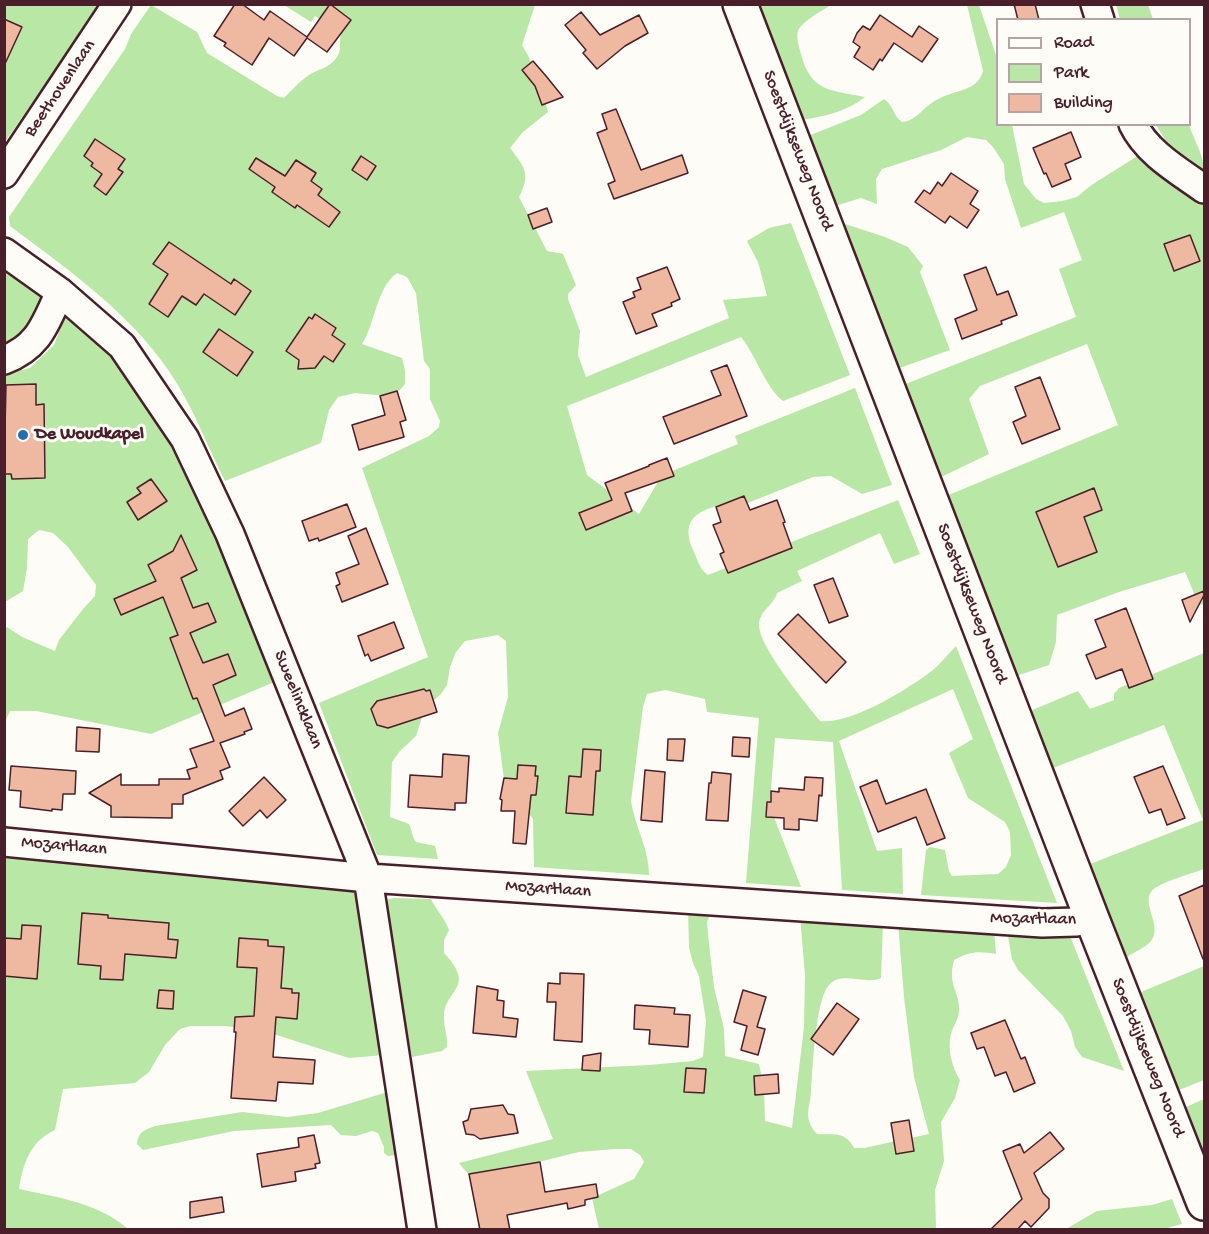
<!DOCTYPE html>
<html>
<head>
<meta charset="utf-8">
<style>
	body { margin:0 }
	#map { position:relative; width:1209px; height:1234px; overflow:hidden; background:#fdfcf7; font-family:"Gochi Hand",sans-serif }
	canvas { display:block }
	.frame { position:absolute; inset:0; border:6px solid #4a1f2b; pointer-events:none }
	.legend { position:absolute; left:996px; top:18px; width:195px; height:108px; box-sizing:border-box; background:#fdfcf7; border:2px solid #b5a4a5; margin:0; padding:8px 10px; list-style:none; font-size:18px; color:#4a1f2b }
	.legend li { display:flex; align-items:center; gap:12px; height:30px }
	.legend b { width:30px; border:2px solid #b5a4a5 }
</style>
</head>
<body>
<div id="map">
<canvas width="1209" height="1234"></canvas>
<div class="frame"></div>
<ul class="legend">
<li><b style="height:8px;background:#fdfcf7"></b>Road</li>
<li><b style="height:16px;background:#b9e7a5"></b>Park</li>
<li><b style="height:16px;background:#eeb8a1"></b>Building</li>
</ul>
</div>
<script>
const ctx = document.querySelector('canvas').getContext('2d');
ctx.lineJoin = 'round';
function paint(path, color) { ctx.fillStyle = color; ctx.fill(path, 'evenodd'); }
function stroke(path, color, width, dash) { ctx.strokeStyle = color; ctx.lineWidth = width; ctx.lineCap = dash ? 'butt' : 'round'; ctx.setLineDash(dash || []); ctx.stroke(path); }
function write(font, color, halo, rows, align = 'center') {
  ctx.font = font + ' "Gochi Hand",sans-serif'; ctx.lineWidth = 6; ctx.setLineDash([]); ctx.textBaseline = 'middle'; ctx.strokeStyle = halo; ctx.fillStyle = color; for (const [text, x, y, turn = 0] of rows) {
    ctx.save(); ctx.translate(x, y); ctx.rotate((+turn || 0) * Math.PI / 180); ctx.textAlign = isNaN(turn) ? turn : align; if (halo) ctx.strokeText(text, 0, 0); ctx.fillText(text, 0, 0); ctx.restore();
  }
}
paint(new Path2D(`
	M5,5H99L5,142Z
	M151,5L197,32L207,53L277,96L284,98C292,90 300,81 309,75C321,68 333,67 339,53C341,47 339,41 341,34L315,16L311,22L284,5H535L522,45C535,66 542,88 548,112L523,132L510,148C525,168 531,174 519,197L547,251L563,254L576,285L568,294V299L580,331L578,355L586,377L729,318L723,300L767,296L758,262L747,241L769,228L791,223L850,375L783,401C765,387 756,355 741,337L567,406L587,475L639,514L659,480L670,472L738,444L735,436L855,388L892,485L862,494L831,476L813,477L735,508L728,503C699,510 678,518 694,552C698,561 700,570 708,575L898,500L920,554L894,564L880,533L797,571L802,581L777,593C774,605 759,611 759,625C759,647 805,702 820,721C851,725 908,689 933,670C941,663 948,654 956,646L1057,903L921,895L926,850L930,847L945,850L949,871L952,876L998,874L1006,867L1011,855L1010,832L1005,822L968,798L949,753L973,739L953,689L839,741L877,851L902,848L903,894L842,890L833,742L775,738L770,801L774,817L801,887L746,883L759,718L707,712L705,699L665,690L647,694L643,707L631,801C635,827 649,848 649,875L534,867L533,819L504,780L498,733L508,697L506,641L498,635L465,641L456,652L450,667L447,685L440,695L425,708L416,736L400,751L392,762L390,817L409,824C412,830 412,837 416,842L435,846L438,859L377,855L319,703L428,657L362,468L429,436L439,427L440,421L430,399V369L424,361L416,293L407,277L397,273C376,288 376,322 362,344L402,358L405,371V384L399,391L388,396L355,393L338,397L329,410L321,443L225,481C208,448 195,412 176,382C136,317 70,271 10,226L9,217L125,49L131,34Z
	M757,5H831C823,10 801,22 798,31C796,38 799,47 801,54C811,92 830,90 865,97C846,112 825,116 802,120Z
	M967,5H979L997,58L998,124L1012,125L1024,184L1036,199L1044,203L1062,201L1077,197L1090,186L1139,155L1150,167L1204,205V604L1199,605L1185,572L1119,592L1057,615L1056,642L1049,665L1016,676L946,496L1118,425L1087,344L980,386L969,399L989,454L939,478L903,385L1076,317L1059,269L1082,260L1064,212L1021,228L1005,179L1004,164L993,147L986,140L967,137L941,150L882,169L876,179L877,204L861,198L835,206L808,136L861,115L884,99C894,106 893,116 902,122C914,121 920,112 929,105C942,94 958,93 972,86C978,82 981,78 983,71Z
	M1116,5H1148L1153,19H1120Z
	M1156,125H1189C1194,140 1204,155 1204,172L1200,171L1169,146Z
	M842,223L885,237L908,247L923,266L920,272L950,350L897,369Z
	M5,260L46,290L31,329L5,347Z
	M68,308L112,345L200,486L279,680L151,734L36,711H10L5,722V628L7,627L22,637L55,651L59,640L83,609L95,596L96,585L68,547L53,533L39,530L28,539L27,568L23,591L5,602L6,558L4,552L5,374L30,368L54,345Z
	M1204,653V869C1190,874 1168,880 1155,888C1137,900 1164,925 1151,941C1145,948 1134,952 1127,957L1090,864L1203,820L1164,725L1053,768L1030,711L1078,691L1090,709L1114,700V694L1119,688Z
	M4,858L349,884L352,886L358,906L385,1055L349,1058L264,1031L225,1026H190L180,1029L165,1045L149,1072L135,1083L63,1089L55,1130C30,1141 23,1164 19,1189C56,1197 99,1203 128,1229H5Z
	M394,898L431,899C436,910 445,918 449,930L444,940V953C478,989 443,989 444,1018C444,1028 448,1037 447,1047L442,1051L412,1057L386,922L385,900Z
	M688,907L712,909L707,922L709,944L714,987L724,1029L725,1056L759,1064L764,1089L765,1121L792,1128L804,1027L805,975L800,916L883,922L881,978C866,985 844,972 831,983C815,995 813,1070 811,1091C811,1099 808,1107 808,1114C808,1122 812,1129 817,1134C835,1135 845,1131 854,1148H864L929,1134L914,1077L904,997L898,923L994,930L996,954C979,951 970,951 954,960C947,986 960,991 959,1011C959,1019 953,1026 951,1034C947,1049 952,1067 960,1080L955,1098L941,1122L944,1161L935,1190L936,1229H599L592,1198L634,1179L644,1162L640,1155L631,1149H615L579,1152L486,1175L468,1174L459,1163L553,1139L526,1071L649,1065L693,1061L703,1057L706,1021L699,976L693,963L689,948Z
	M1007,931L1070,936L1124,1071L1082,1057L1075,1047L1071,1031L1063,1016L1018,970L1012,959Z
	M1204,966V1080L1179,1090L1141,992Z
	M391,1091L402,1154L388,1156L384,1153V1147L378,1133L372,1131L356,1136L341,1135L331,1125L234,1131L143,1150L137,1144C138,1132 144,1130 155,1126L242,1112L287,1117L318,1113Z
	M1204,1099V1155L1186,1107Z
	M1172,1199L1182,1224L1160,1230L1066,1229L1097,1211L1152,1205Z`), '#b9e7a5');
const building = new Path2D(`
	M235,4H242L264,20L270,11L307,37L330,4L351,20L327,52L307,38L294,56L269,38L252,65L224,46L226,43L214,36Z
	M1014,4H1035L1039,20H1018Z
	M581,12L600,35L639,15L648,33L625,46L597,69L583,53L586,50L565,25Z
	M880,15L912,37L919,26L938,39L922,62L894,43L882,61L880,59L873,70L854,57L860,47L853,42L857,33L863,26L870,30Z
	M4,19L22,27L4,66Z
	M533,61L546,76L563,97L542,105L535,86L522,70Z
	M616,109L641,170L682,155L688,173L614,199L608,184L615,181L597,133L607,129L602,114Z
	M1071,132L1081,157L1065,164L1071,179L1052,187L1046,173L1044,174L1033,148Z
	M95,139L125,159L118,169L123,172L106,195L94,186L102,174L91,166L93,163L84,156Z
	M361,156L376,166L367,180L352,170Z
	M256,158L285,176L296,160L316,173L311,181L322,189L318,195L340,212L329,227L297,205L295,208L272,192L275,187L249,169Z
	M951,173L978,191L970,204L979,210L967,228L950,216L945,223L915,202L924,190L930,194L938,182L942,186Z
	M547,208L552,222L533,229L528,215Z
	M1190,235L1200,261L1174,271L1164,244Z
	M169,242L231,284L234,279L251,291L235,315L204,294L196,305L182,296L168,317L149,304L168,274L153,264Z
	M667,267L680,299L671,303L672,306L652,314L657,326L636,334L623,302L635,297L633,292L641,289L637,278Z
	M986,267L997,295L1008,291L1017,315L1001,321L1002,324L962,339L955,319L977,310L964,275Z
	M315,314L336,328L332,335L345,344L333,362L324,356L315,368L298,369L299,360L286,351L309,317L312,319Z
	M219,329L253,352L237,376L203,352Z
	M727,365L747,416L674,444L663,417L721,395L711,371Z
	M1040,377L1060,429L1022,444L1013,422L1026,416L1015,387Z
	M36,384V405L44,404L45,478L12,479L11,474H4L6,385Z
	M397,391L406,420L400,422L404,437L359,450L352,425L385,415L380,396Z
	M667,458L674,476L625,493L632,511L586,530L579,513L612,500L605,483L649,466V465Z
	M151,479L167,501L138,520L127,502L141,493L137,488Z
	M1094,488L1102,510L1084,517L1097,552L1058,567L1036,512Z
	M744,496L750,510L777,500L785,522L783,523L792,548L728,573L720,554L724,552L713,525L721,522L716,507Z
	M347,504L356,527L319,541L318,538L309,541L302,521Z
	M366,528L388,584L342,602L336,586L340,584L336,573L359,564L348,536Z
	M181,535L197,570L181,578L193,608L208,603L216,622L190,633L203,663L228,654L236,675L213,685L225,716L244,708L252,729L244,732L245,734L220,743L230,767L220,771L223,779L183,795V804H172V818L111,817V806L89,793L121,774V785H159V779H190L187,770L197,767L190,749L214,741L197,698L193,699L170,638L178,635L163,597L121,615L114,599L156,581L148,565L173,551Z
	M833,578L848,616L829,623L814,585Z
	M1204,591V595L1190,622L1182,600Z
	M1126,608L1153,679L1129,688L1122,669L1096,679L1086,655L1106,647L1095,620Z
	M798,614L846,662L826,683L778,634Z
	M394,622L404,648L371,661L368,654L365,656L358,636Z
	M424,689L426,691L430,690L437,712L388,728L377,725L371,709L377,701Z
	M77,727L100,729L99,752L76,751Z
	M733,737L750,738L749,757L732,756Z
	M668,739H685L683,761L667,760Z
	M583,749L601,750L600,771H596L593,815L566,813L569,776L581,777Z
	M443,754L469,756L466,803H455V810L408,807L410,775L442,777Z
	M518,765L536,766L535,776H538L536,795H531L526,844L513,843L515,811H501L502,800L500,799L504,778L517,779Z
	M11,766L76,771L75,794H63L62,810L52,809V811L20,807L21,791L9,790Z
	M1163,766L1185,818L1167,825L1161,809L1149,813L1134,777Z
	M645,770L665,772L662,822L641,820Z
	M712,772L731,774L728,821L706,820L709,783H711Z
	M264,777L286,800L267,818L260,810L243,826L229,811Z
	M805,777L823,778L822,796L819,795L817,821L799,819V830L784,829V818L766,817L767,802H771V791L779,792V788L804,790Z
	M877,780L886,804L926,789L945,838L927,845L916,817L878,832L860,787Z
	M1204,885V959H1203L1179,896Z
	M82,913L108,915V918L169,923L168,939L178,940L176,958L125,954L123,980L100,979L101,966L78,964Z
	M22,925L41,926L37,979L4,976V938L21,939Z
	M239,938L268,940V946L284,947L281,988L292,989V993H299L297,1019L276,1017L273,1057L315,1060L313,1084L278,1082L276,1101L231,1098L236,1032H234L235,1017L254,1016L257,968L237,967Z
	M560,973L584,974L582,1042L554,1040L556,1002H547L548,983L560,984Z
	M477,986L498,990L497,1000L504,1001L503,1017L518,1019L516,1037L473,1033Z
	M159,990L174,991L173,1009L157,1008Z
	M743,990L766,997L757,1027L765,1029L758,1055L741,1050L747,1026L734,1022Z
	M837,1003L859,1019L833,1055L811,1039Z
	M635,1005L675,1008L674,1014L690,1015L688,1047L649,1044L650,1030L634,1029Z
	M1005,1020L1021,1059L1025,1057L1035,1083L1014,1092L1006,1072L995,1076L984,1047L977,1049L971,1033Z
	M601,1053L600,1071L582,1070L583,1056Z
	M686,1068L706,1069L704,1093L684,1092Z
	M778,1074L779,1093L755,1095L754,1076Z
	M503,1105L508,1114L514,1115L518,1133L480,1139L474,1135L466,1134L463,1122L468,1120L471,1109Z
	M909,1120L914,1151L896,1154L891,1123Z
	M1050,1132L1064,1149L1034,1173L1043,1193L1049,1199V1208L1031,1227L1025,1221L1017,1230H990L1022,1199L1003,1151L1020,1144L1024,1153Z
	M314,1135L320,1163L315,1164L316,1168L295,1172L296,1181L262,1187L257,1154L299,1147L298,1138Z
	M540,1162L545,1192L596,1184L598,1197L585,1200V1205L568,1209L567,1203L507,1215L510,1230H480L469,1174Z
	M222,1197L224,1212L190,1218V1202Z`);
paint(building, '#eeb8a1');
stroke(building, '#4a1f2b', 1.5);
const minor = new Path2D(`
	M1095,4L1100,20
	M1133,124C1147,153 1179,171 1204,189
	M4,174L117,4
	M4,252L60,292L122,346L185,439L230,534L368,878L422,1230
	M4,360C39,347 45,324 60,292
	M4,842L368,878L1042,923L1076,922L1092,919`);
const major = new Path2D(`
	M740,4L1092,919L1204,1203`);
stroke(minor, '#4a1f2b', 32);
stroke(major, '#4a1f2b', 38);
stroke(minor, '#fdfcf7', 27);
stroke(major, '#fdfcf7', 33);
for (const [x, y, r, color] of [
	[23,435,6,"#1f6fb2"]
]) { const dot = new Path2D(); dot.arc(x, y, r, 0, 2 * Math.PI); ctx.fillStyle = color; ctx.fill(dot); stroke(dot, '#fdfcf7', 2); }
write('18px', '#4a1f2b', '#fdfcf7', [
	["Beethovenlaan",61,89,-56],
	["Soestdijkseweg Noord",797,151,69],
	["Soestdijkseweg Noord",971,604,69],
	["Sweelincklaan",297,700,68],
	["Mozartlaan",64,847,5],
	["Mozartlaan",548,890,4],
	["Mozartlaan",1033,920,1],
	["Soestdijkseweg Noord",1147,1058,68]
]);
write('bold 18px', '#4a1f2b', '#fdfcf7', [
	["De Woudkapel",35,435]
], 'left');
</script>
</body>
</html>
